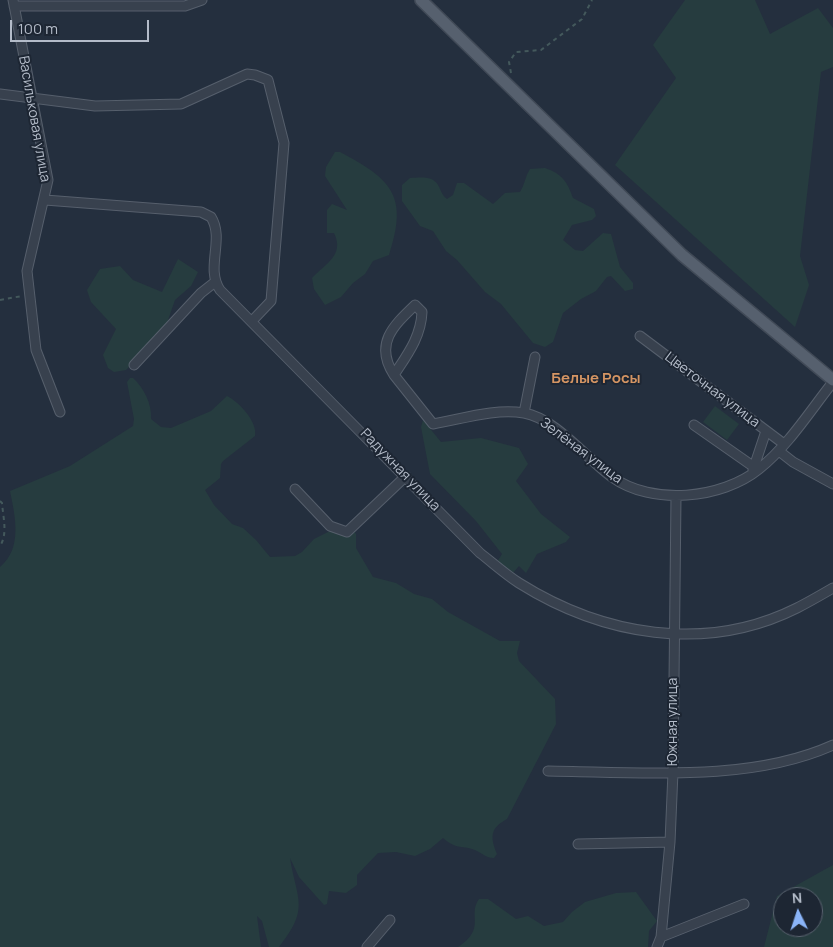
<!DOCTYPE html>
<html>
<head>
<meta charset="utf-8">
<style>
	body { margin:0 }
	#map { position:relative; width:833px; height:947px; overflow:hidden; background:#242f3e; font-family:Manrope,sans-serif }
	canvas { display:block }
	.north { position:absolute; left:773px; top:887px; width:50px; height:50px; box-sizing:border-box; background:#1d2633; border:1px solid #59626f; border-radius:50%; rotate:356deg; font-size:14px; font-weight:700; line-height:20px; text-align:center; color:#b4bcc9 }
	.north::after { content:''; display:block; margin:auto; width:18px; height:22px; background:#8ab4f8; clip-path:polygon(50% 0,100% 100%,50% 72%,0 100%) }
	.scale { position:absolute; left:10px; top:20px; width:139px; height:22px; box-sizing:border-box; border:2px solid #b4bcc9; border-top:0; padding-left:6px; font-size:15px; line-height:18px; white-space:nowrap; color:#b4bcc9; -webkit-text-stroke:4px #1d2633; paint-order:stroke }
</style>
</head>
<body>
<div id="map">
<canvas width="833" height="947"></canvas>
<div class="north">N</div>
<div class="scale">100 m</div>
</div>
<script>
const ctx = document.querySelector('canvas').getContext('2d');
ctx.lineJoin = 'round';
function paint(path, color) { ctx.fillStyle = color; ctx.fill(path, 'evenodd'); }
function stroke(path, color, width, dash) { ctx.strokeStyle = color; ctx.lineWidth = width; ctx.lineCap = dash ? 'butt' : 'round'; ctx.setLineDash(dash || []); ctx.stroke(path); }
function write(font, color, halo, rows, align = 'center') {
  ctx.font = font + ' Manrope,sans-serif'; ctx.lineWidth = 4; ctx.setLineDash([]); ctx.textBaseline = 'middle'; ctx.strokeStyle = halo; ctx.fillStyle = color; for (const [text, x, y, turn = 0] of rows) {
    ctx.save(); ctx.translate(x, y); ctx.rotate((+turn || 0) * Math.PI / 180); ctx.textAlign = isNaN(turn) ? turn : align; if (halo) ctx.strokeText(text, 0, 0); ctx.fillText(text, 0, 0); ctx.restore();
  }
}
paint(new Path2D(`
	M685,0H755L770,34L818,8L833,28V67L821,72L800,256L809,285L795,327L615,165L676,78L653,45Z
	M335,152H340C391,179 409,195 389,255L373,261L365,274L353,283L341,297L325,305L314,289L312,278C325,264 345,255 334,233H327V210L332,204L347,210L325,176L326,167Z
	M545,168C562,174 567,181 573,198L594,209L596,216L592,220L572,225L563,240L575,250L583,251L603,233L611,234L620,267L633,283V289L625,291L611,276L607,277L596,291L581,299L563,313L553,342L545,347L533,343L501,304L485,292L457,260L446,251L433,231L420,226L402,201V185L410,178C419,178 432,175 438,185C441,190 441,194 447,199L453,195L457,183H464L493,204L505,193L520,192C525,184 525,177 530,169Z
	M178,259L198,272L191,286L175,300L167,323L129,367L126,370L114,372L108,368L103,355L116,329L91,302L87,290L100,269L120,266L133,280L162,292Z
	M130,378H133C144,388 152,404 151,419L161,427L171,428L211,411L227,396C239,402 258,422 255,436L223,461L221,464L220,478L205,490L214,505L232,524L243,528L256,540L270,557L295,556L302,552L314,539L336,528L351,527L356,534V548L373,577L396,583L414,594L432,599L448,612L500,641H520L517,653L519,661L555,699L556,724L507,819C490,828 490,837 497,854L494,858C485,858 480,851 472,849C458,845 456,849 443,838L430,849L415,856L396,852L378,853L357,875V885L346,893L329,891L327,904L324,905L299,877L290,858C297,901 310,908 279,947H269L262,921L257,916L261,947H0V567C23,548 15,516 10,491L70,466L133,426L134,419L127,382Z
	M715,406L739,424L727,440L703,422Z
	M423,420L441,442L481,438L519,448L528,464L516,481L541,514L570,537L566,542L537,554L526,573L519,566L513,573L497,562L502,554L476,521L430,474L421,427Z
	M833,865V947H764L777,896ZM783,897H813V927H783Z
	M636,892L657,921L649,931L648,947H458C487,928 467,915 479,899H488L516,919L528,916L544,926L563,922L572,912L585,902L616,893Z`), '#263c3f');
const minor = new Path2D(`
	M13,0L48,180L27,271L36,350L60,412
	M14,6H185L202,0
	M0,94L95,106L181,104L247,74L255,75L268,80L284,143L271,301L252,321
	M45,200L201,212L211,217C225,239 205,268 220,290L480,553C493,563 505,574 519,583C602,635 705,654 797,608C809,602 821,595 833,588
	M640,336L784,444
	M134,365L201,293L215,282
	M394,375C374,344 393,326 415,305L422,312C421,337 407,355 394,375L433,424C462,419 495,408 524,413C555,418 587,459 612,477C652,506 722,499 759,469C788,446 810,411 833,382
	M524,413L535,357
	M694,425L754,467
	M779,451L793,462L833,484
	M753,470L766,431
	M295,489L330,526L347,532L406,476
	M548,771C638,772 749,783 833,745
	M578,844L670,842
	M661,937L744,904
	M367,947L390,920
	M657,947L661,937L670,842L673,772L676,497`);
const major = new Path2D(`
	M421,0L682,255L833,380`);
stroke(minor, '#565f6c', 11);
stroke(major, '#414a57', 14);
stroke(new Path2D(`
	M511,73L509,62L516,52L541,50L582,19L592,0
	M0,300L22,296
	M0,501L2,503C3,517 8,534 0,546`), '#44595c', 2, [4, 4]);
stroke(minor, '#38414e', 9);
stroke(major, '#56606e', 11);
write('14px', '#b4bcc9', '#1d2633', [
	["Васильковая улица",34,119,80],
	["Цветочная улица",712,390,37],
	["Зелёная улица",581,451,37],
	["Радужная улица",400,470,46],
	["Южная улица",673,722,-90]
]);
write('bold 15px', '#d59563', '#1d2633', [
	["Белые Росы",596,379]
]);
</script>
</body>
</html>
